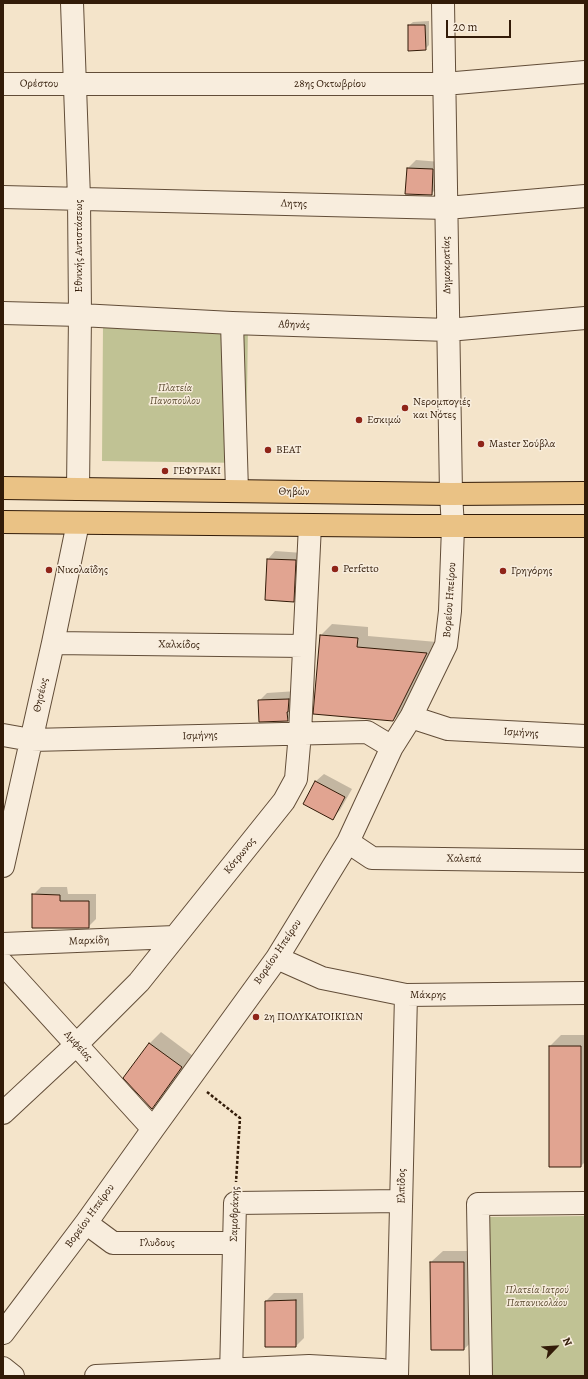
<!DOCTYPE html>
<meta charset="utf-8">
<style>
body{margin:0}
#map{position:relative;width:588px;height:1379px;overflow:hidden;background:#f4e4ca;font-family:Alegreya,serif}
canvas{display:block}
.frame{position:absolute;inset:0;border:4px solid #321b08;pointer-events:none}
.north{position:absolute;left:536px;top:1327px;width:40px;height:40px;-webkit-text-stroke:3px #f8eddd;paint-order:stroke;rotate:65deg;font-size:11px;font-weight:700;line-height:16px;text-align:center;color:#321b08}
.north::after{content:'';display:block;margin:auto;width:14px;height:18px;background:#321b08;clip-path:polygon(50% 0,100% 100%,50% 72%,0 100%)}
.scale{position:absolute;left:446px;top:20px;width:65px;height:18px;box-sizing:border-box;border:2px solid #321b08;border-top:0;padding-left:5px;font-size:12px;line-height:14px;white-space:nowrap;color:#321b08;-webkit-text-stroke:3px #f8eddd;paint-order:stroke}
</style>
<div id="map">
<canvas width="588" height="1379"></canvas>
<div class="frame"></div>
<div class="north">N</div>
<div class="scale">20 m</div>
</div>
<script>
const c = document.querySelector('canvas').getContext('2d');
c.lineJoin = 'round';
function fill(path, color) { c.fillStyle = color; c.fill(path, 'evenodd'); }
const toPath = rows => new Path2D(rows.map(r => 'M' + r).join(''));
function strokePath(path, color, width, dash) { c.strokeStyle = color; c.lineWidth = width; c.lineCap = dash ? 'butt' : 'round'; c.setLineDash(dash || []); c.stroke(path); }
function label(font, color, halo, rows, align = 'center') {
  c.font = font + ' Alegreya,serif'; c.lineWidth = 3; c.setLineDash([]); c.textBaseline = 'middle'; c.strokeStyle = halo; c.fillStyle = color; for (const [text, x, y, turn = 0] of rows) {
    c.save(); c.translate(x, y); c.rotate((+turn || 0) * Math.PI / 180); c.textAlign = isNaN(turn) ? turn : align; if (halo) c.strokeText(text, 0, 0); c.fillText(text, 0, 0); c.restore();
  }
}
fill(toPath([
 [103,325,248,327,246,463,102,461],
 [585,1216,585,1376,488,1376,488,1217]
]), '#c0c294');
fill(toPath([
 [429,21,429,45,425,49,409,25,413,22],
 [416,160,441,162,439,186,431,194,406,193,408,168],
 [275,551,303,553,301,593,293,601,268,559],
 [332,624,368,627,368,636,437,642,405,709,393,720,321,635],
 [297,691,295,713,287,720,259,701,267,693],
 [324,774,352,789,340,810,333,818,304,803,316,781],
 [41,887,67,887,68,894,96,894,96,919,88,927,33,895],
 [161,1032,193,1056,163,1097,152,1108,125,1078,150,1043],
 [561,1035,585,1035,585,1162,581,1166,550,1046],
 [443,1251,475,1251,476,1338,464,1349,432,1349,431,1262],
 [274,1293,303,1293,304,1338,296,1346,266,1301]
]), '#0003');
const building = toPath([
 [408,25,425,25,426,50,408,51,408,25],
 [407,168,433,169,432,195,405,194,407,168],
 [267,559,296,560,294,602,265,600,267,559],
 [320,635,358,638,357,647,427,653,393,721,313,714,320,635],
 [289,699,288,712,287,712,288,721,259,722,258,700,289,699],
 [315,781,345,797,333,820,303,804,315,781],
 [32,894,60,895,60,901,89,901,89,928,32,928,32,894],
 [149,1043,182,1067,152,1109,123,1078,149,1043],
 [549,1046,581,1046,581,1167,549,1167,549,1046],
 [430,1262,464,1262,464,1350,431,1350,430,1262],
 [296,1300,296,1347,265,1347,265,1301,296,1300]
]);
fill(building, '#e1a491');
strokePath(building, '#321b08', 1);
const minor = toPath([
 [72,3,79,198,80,315,78,489],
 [3,84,444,84,585,72],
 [3,197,447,208,585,196],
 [3,313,80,315,232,323,448,330,585,318],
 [232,323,237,491],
 [53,643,304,646],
 [411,717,448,729,585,736],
 [3,735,31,740,367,732,392,747],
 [348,842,372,858,585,861],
 [3,866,53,643,78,523],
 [3,944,175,937],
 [277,958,322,978,406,995,585,993],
 [3,964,153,1129],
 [3,1113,76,1045,139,982,284,801,296,779,300,733,310,525],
 [86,1223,113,1243,234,1243],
 [3,1333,86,1223,153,1129,277,958,348,842,392,747,411,717,446,645,450,611,453,527,451,494,443,3],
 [3,1368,13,1376],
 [96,1376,309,1366,382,1370,391,1376],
 [231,1376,235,1203,401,1201],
 [397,1376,406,995],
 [481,1376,478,1204,585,1203]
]);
const major = toPath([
 [3,488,451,494,585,493],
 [3,522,416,526,585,526]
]);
strokePath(minor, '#624d38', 24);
strokePath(major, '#321b08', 24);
strokePath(toPath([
 [207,1092,240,1118,236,1182]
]), '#321b08', 2.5, [3, 2]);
strokePath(minor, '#f8eddd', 22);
strokePath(major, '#eac285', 22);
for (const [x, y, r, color] of [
 [405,408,4,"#8f2418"],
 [359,420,4,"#8f2418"],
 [481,444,4,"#8f2418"],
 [268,450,4,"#8f2418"],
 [165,471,4,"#8f2418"],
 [335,569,4,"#8f2418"],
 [49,570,4,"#8f2418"],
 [503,571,4,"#8f2418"],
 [256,1017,4,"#8f2418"]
]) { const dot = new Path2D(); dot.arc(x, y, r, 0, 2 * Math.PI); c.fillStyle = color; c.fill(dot); strokePath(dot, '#f8eddd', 1.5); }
label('11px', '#321b08', '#f8eddd', [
 ["Ορέστου",39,84,1],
 ["28ης Οκτωβρίου",330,84],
 ["Λητης",294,204,2],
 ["Εθνικής Αντιστάσεως",79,246,-90],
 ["Δημοκρατίας",447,265,-91],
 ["Αθηνάς",294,325,2],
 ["Θηβών",294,492,1],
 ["Βορείου Ηπείρου",450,600,-86],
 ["Χαλκίδος",179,645,1],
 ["Θησέως",41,695,-77],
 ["Ισμήνης",521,733,3],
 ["Ισμήνης",200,736,-2],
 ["Κότρωνος",240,856,-51],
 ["Χαλεπά",464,859,1],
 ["Μαρκίδη",89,941,-2],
 ["Βορείου Ηπείρου",278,952,-56],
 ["Μάκρης",428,995],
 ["Αμφείας",78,1046,48],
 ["Ελπίδος",402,1186,-89],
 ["Σαμοθράκης",235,1214,-88],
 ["Βορείου Ηπείρου",90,1216,-54],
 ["Γλυδους",157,1243]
]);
label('italic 11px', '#5d4d32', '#f8eddd', [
 ["Πλατεία",175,388],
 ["Πανοπούλου",175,401],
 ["Πλατεία Ιατρού",537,1290],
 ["Παπανικολάου",537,1303]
]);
label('11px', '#321b08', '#f8eddd', [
 ["Νερομπογιές",413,402],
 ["και Νότες",413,415],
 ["Εσκιμώ",367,420],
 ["Master Σούβλα",489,444],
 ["ΒΕΑΤ",276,450],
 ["ΓΕΦΥΡΑΚΙ",173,471],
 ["Perfetto",343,569],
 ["Νικολαΐδης",57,570],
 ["Γρηγόρης",511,571],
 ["2η ΠΟΛΥΚΑΤΟΙΚΙΏΝ",264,1017]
], 'left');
</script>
